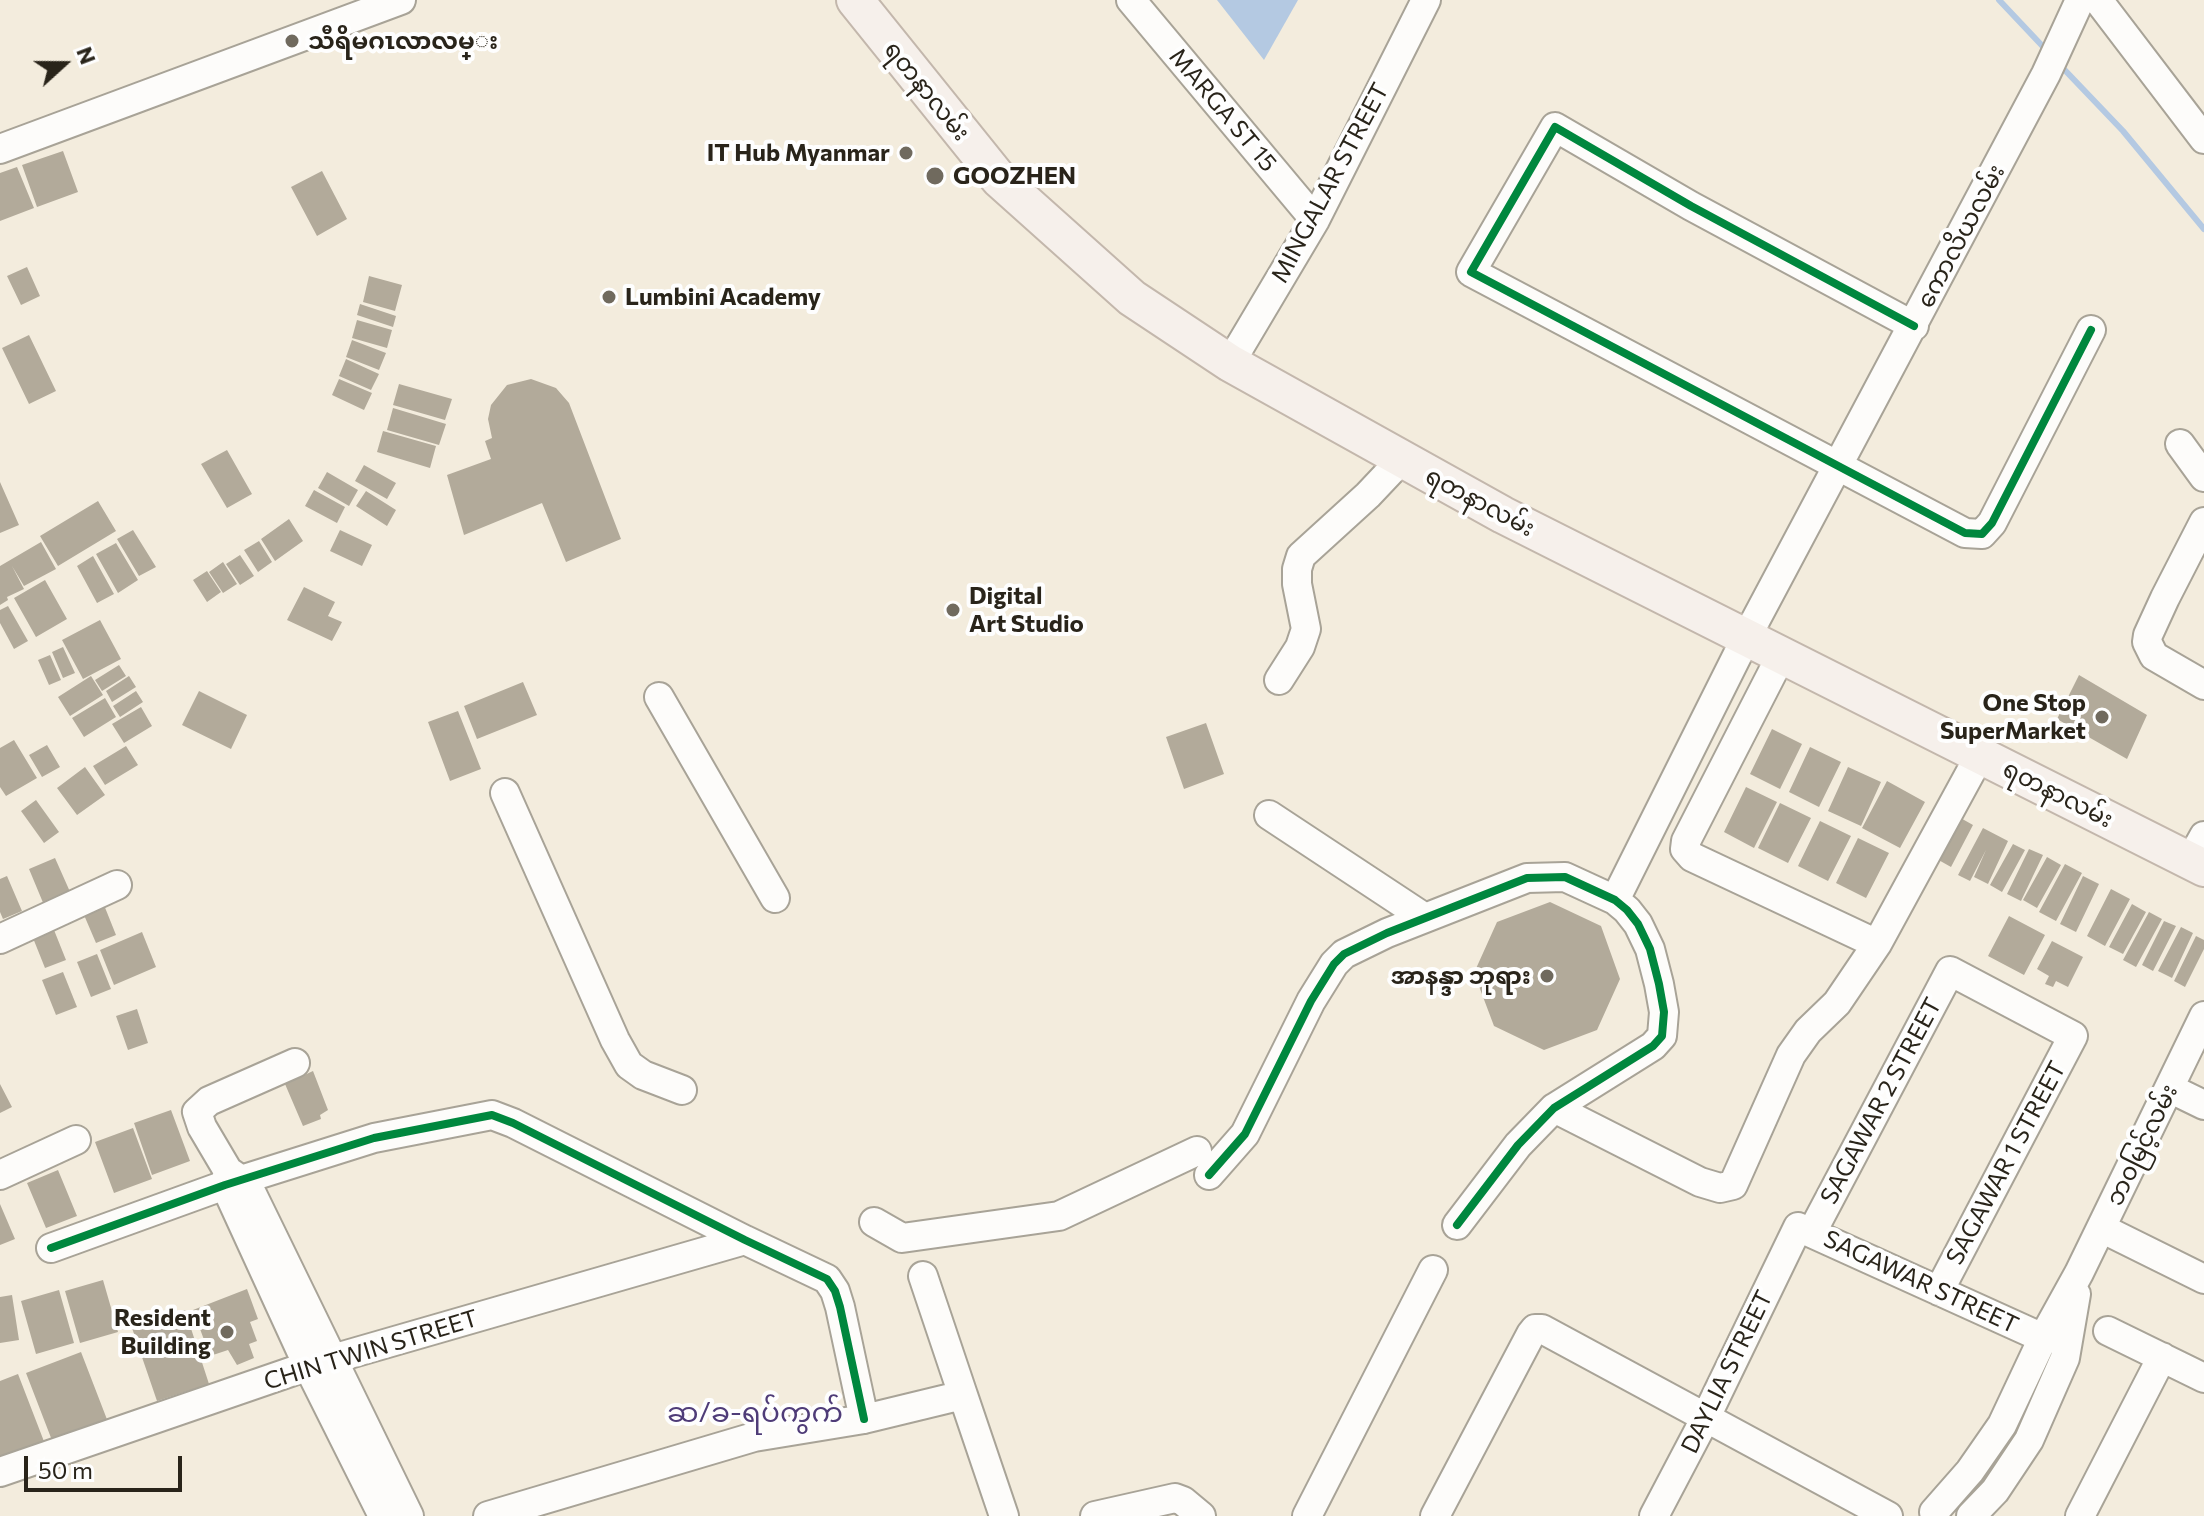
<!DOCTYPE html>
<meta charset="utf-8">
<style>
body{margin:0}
#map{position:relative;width:2204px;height:1516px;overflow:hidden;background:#f3ecdd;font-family:Commissioner,sans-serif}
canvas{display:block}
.north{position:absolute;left:24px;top:24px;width:80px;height:80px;-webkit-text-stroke:6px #fefefe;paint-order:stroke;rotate:69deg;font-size:22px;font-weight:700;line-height:32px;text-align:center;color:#29241a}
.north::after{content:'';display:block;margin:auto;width:28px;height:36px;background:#29241a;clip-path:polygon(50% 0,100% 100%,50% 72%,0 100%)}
.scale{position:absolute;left:24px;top:1456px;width:158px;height:36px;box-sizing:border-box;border:4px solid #29241a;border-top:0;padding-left:10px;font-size:24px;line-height:28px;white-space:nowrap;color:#29241a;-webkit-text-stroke:6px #fefefe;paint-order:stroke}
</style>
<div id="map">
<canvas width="2204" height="1516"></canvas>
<div class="north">N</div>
<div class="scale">50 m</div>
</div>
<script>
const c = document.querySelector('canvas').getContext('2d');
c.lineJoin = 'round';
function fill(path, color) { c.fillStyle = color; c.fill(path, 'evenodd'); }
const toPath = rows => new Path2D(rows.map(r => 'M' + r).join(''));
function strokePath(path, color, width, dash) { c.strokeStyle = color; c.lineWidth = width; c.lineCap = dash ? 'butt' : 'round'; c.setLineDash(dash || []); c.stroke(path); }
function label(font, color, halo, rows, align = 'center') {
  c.font = font + ' Commissioner,"Noto Sans Myanmar",sans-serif'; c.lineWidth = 8; c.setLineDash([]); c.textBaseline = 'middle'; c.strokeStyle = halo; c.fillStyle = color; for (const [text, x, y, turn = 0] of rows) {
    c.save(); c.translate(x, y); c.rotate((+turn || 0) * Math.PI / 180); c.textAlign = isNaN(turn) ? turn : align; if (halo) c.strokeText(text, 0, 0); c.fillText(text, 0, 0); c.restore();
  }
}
fill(toPath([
 [1217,0,1298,0,1264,60]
]), '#b4c9e2');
strokePath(toPath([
 [1999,0,2049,53],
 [2059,64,2123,131,2204,229]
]), '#b4c9e2', 6);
fill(toPath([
 [63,151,78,192,37,207,22,165],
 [17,167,34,208,0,221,0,173],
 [322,171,347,219,317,236,291,187],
 [27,267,40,296,21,305,7,276],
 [369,276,402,285,395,311,363,302],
 [360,304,396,316,393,327,357,315],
 [357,320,392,330,387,348,352,338],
 [29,335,56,391,29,404,2,348],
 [352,340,386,353,379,370,346,357],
 [346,359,379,374,371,390,339,376],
 [339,379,372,393,364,410,332,395],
 [531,379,556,388,569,403,621,539,566,562,542,503,464,535,447,475,491,459,485,441,492,438,488,419,491,405,507,385],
 [399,384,452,399,445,420,393,405],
 [393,408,446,424,439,445,387,430],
 [383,431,436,446,430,468,377,452],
 [227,450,252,494,227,508,201,464],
 [364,465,396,483,387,499,355,481],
 [327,472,358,490,349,506,318,488],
 [0,482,19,525,0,533],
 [314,490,345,507,337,523,305,506],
 [366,491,396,510,387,526,356,506],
 [98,501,116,531,58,566,40,536],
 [289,519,303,541,275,561,261,539],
 [133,530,156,567,139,576,117,539],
 [340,530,372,545,362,566,330,551],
 [259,541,272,562,258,572,244,550],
 [41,542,56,569,24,586,12,566,24,589,7,597,8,600,0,605,0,566],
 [116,543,138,580,118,593,96,554],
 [240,555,254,576,240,585,226,564],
 [93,556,114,594,97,603,77,566],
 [223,562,237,584,223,593,209,572],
 [207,571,221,592,207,602,193,580],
 [45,580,67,619,36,637,14,598],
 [304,587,335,602,328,616,342,622,332,641,287,620],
 [8,606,28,641,14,649,0,623,0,610],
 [100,620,121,659,83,679,62,640],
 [63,647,75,673,63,678,52,652],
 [50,655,61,680,49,685,38,660],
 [119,665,126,676,102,691,95,680],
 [2079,675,2147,715,2127,759,2057,719],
 [91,676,103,695,70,716,58,697],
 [129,676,136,687,112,702,106,691],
 [523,682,537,715,477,739,464,706],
 [136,691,143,702,120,717,113,706],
 [199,691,247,715,231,749,182,725],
 [105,698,116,717,84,737,72,718],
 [141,707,152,726,124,743,112,724],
 [458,711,481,769,450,781,428,722],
 [1206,723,1224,774,1184,789,1166,737],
 [1772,729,1802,744,1780,789,1750,774],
 [14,740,37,778,6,796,0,787,0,748],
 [47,745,60,767,42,777,29,755],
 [126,746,138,765,105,785,93,766],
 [1810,747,1841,762,1819,807,1789,792],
 [85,767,105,795,77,815,57,788],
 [1848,767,1881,782,1861,826,1828,811],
 [1887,781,1925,802,1900,848,1862,828],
 [1746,787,1777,802,1754,848,1724,832],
 [36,800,59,832,44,843,21,811],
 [1780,803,1811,818,1788,863,1758,848],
 [1957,816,1973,825,1951,867,1935,858],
 [1820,821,1851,836,1828,881,1798,866],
 [1983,828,2008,841,1988,884,1974,877,1986,850,1970,881,1958,875],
 [1858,838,1889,853,1866,898,1836,883],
 [2013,844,2025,850,2002,892,1990,885],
 [2029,849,2043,855,2021,901,2007,894],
 [2047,857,2061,865,2037,908,2023,900],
 [55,858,71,894,44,905,29,869],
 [2065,864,2082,873,2056,921,2039,912],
 [7,876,22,911,3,919,0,912,0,879],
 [2083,876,2099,884,2076,932,2060,924],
 [2111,889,2130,899,2105,946,2087,936],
 [102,900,116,935,96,943,81,908],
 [1550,902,1601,926,1620,979,1597,1030,1544,1050,1494,1026,1474,973,1497,922],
 [2132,904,2146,912,2123,954,2109,947],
 [2149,912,2162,919,2136,967,2123,960],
 [2009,916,2045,935,2024,975,1988,956],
 [2164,921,2176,926,2153,971,2142,965],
 [52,925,66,960,45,968,31,933],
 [2181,927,2193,933,2172,978,2158,971],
 [142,932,156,967,114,985,100,950],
 [2196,936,2204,940,2204,949,2185,987,2174,981],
 [2052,941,2083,957,2068,987,2056,981,2053,987,2045,984,2049,976,2037,969],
 [97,954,111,989,91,997,77,962],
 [63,972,77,1007,56,1015,42,980],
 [137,1009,148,1043,128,1050,116,1016],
 [313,1071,328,1110,320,1115,321,1119,303,1126,285,1084],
 [0,1084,12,1107,0,1113],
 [171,1110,190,1161,152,1175,134,1123],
 [133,1128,152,1179,114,1193,95,1142],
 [58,1170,77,1216,46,1228,27,1183],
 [0,1204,15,1239,0,1245],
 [103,1280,118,1332,80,1343,65,1291],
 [247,1289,258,1319,250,1322,257,1341,249,1344,254,1358,237,1365,228,1350,210,1356,193,1310],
 [59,1290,74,1343,36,1354,21,1301],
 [12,1295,19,1340,0,1343,0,1297],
 [185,1310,209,1384,157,1401,132,1328],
 [81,1352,108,1422,53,1443,26,1373],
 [18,1374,45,1444,0,1461,0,1381]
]), '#b2aa9a');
const minor = toPath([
 [1131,0,1315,220],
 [2098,0,2204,139],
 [0,149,401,0],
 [1914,326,1691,206,1555,127,1471,272,1965,533,1982,534,1992,523,2091,330],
 [1230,363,1315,220,1426,0],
 [2180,444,2204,477],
 [2204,522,2165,598,2148,635,2147,642,2154,656,2204,685],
 [1781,656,1686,841,1685,849,1692,857,1877,944],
 [1279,680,1300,647,1306,629,1297,584,1297,569,1301,556,1368,495,1402,459],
 [659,697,775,898],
 [505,793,615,1040,629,1065,643,1075,682,1090],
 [1269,815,1425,918],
 [2190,861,2204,836],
 [1615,900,1746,638,2046,74,2080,0],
 [0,939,117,885],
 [295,1063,209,1101,197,1112,202,1127,228,1171,241,1180,252,1194,409,1516],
 [2169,1088,2204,1105],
 [1554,1108,1700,1182,1720,1188,1733,1185,1791,1055,1808,1031,1837,1003,1877,944,1980,755],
 [228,1171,225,1185,308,1366,383,1516],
 [0,1175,76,1140],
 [1209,1175,1245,1134,1311,1001,1334,964,1344,954,1387,933,1527,878,1565,877,1615,900,1627,910,1638,924,1650,949,1659,984,1664,1012,1662,1036,1653,1046,1554,1108,1518,1145,1457,1225],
 [874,1222,902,1238,1059,1216,1197,1151],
 [2101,1228,2204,1279],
 [1812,1232,1950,971,2073,1036,1939,1291],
 [51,1248,225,1185,374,1138,492,1115,513,1123,745,1240,827,1279,835,1291,840,1307,864,1419],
 [2108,1331,2204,1378],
 [963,1395,1004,1516],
 [0,1472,308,1366,745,1240],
 [1934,1512,1970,1471,2002,1425,2043,1338,2079,1273,2204,1016],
 [488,1516,754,1437,864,1419,963,1395,923,1276],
 [1095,1516,1175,1498,1183,1501,1201,1516],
 [1307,1516,1433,1270],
 [1435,1516,1531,1334,1535,1329,1542,1329,1888,1516],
 [1654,1516,1705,1419,1798,1227,2043,1338],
 [1971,1516,1995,1491,2029,1440,2065,1358,2076,1294],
 [2080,1516,2162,1357]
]);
const major = toPath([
 [855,0,999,179,1132,298,1230,363,1503,515,2204,868]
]);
strokePath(minor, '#a8a397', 32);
strokePath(major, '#c3b7ac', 40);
strokePath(minor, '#fdfcfa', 28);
strokePath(major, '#f6f0eb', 36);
strokePath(toPath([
 [1914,326,1691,206,1555,127,1471,272,1965,533,1982,534,1992,523,2091,330],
 [1209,1175,1245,1134,1311,1001,1334,964,1344,954,1387,933,1527,878,1565,877,1615,900,1627,910,1638,924,1650,949,1659,984,1664,1012,1662,1036,1653,1046,1554,1108,1518,1145,1457,1225],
 [51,1248,225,1185,374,1138,492,1115,513,1123,745,1240,827,1279,835,1291,840,1307,864,1419]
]), '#00873e', 8);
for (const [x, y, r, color] of [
 [292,41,8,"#706a5e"],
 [906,153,8,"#706a5e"],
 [935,176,10,"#706a5e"],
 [609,297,8,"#706a5e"],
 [953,610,8,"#706a5e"],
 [2102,717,8,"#706a5e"],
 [1547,976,8,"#706a5e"],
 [227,1332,8,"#706a5e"]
]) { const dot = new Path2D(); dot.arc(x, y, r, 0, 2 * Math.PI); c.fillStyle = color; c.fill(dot); strokePath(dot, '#fefefe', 3); }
label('bold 24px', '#29241a', '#fefefe', [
 ["သီရိမဂၤလာလမ္‌း",308,41],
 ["IT Hub Myanmar",890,153,"right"],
 ["GOOZHEN",953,176],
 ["Lumbini Academy",625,297],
 ["Digital",969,596],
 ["Art Studio",969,624],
 ["One Stop",2086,703,"right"],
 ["SuperMarket",2086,731,"right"],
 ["အာနန္ဒာ ဘုရား",1531,976,"right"],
 ["Resident",211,1318,"right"],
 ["Building",211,1346,"right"]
], 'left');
label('24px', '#29241a', '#fefefe', [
 ["ရတနာလမ်း",927,91,51],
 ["MARGA ST 15",1223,110,50],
 ["MINGALAR STREET",1330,183,-62],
 ["ကောလိယလမ်း",1961,236,-62],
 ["ရတနာလမ်း",1480,502,28],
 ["ရတနာလမ်း",2058,794,27],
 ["SAGAWAR 2 STREET",1881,1101,-62],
 ["ဘ၀မြင့်လမ်း",2142,1145,-64],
 ["SAGAWAR 1 STREET",2006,1163,-62],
 ["SAGAWAR STREET",1921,1282,25],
 ["CHIN TWIN STREET",371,1350,-17],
 ["DAYLIA STREET",1727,1372,-64]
]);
label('28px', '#4f3c78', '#fefefe', [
 ["ဆ/ခ-ရပ်ကွက်",755,1413]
]);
</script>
